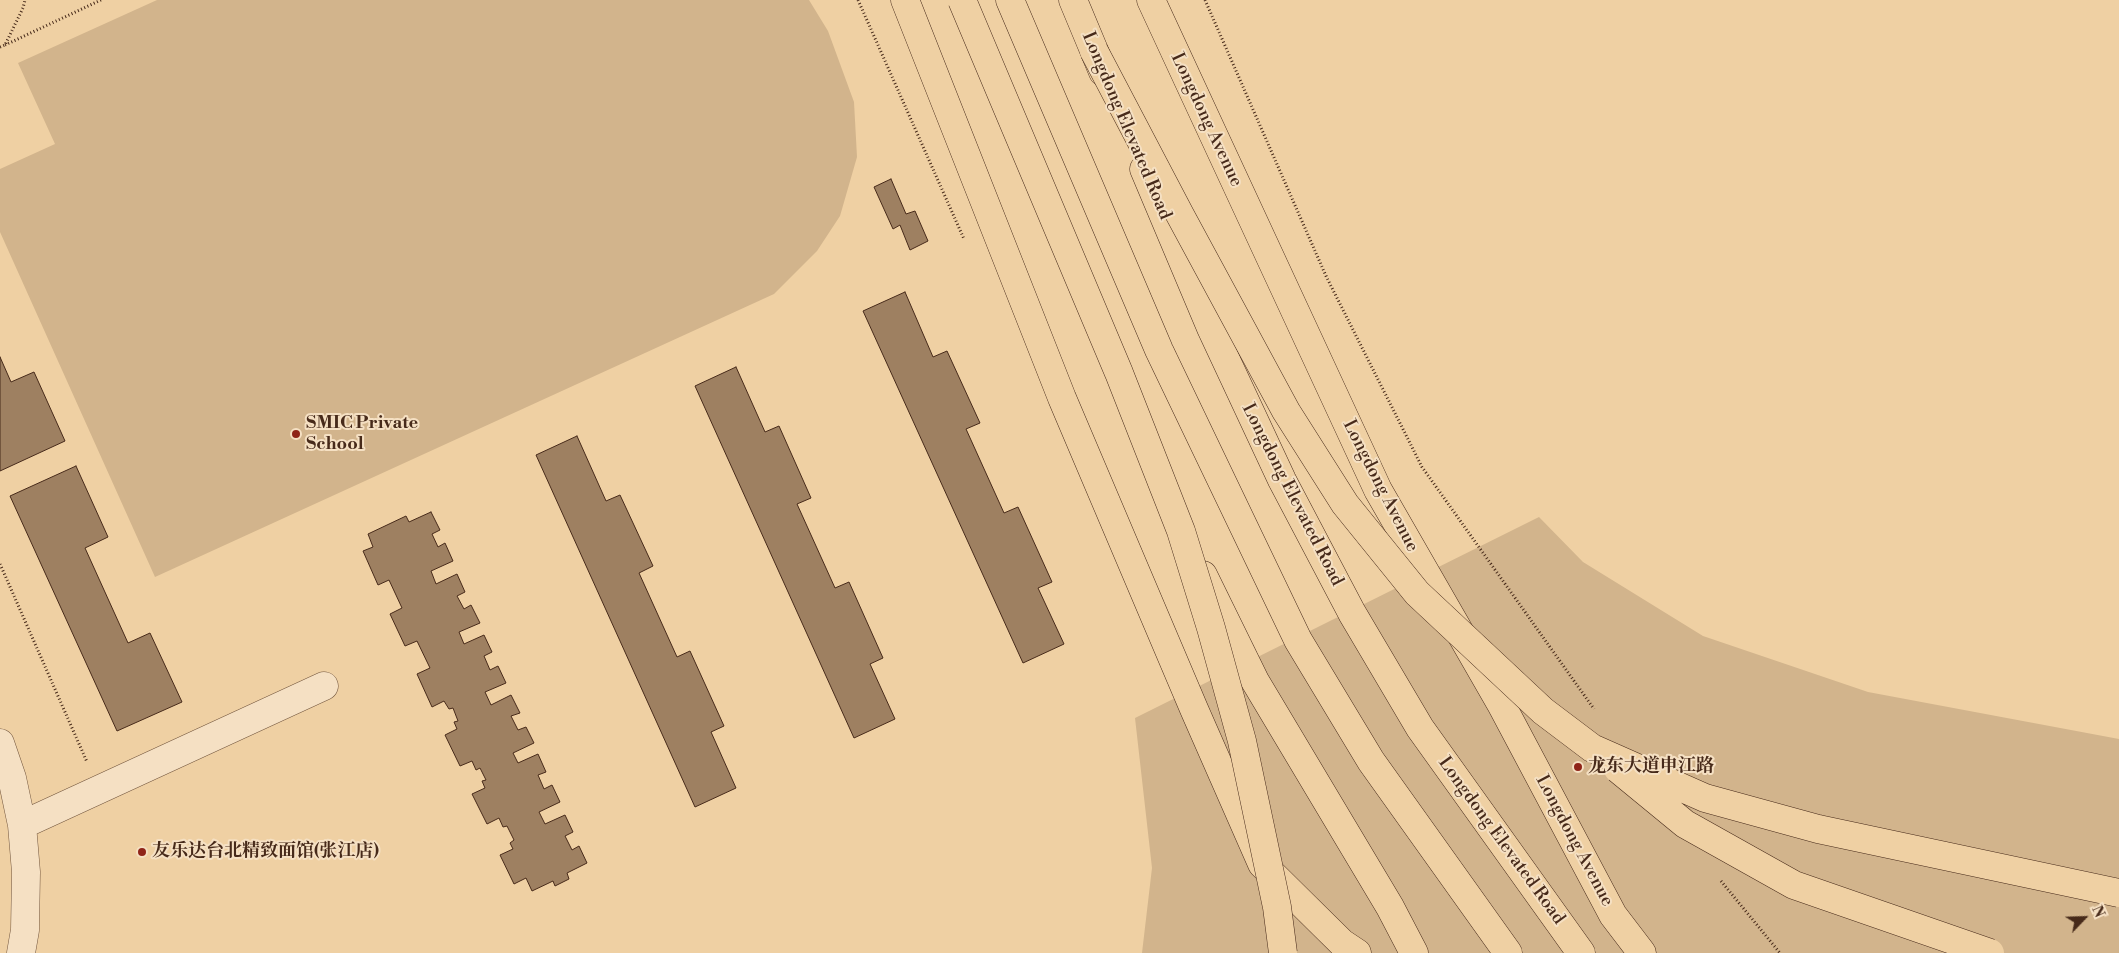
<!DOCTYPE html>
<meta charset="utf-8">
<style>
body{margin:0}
#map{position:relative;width:2119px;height:953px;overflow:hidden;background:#efd0a3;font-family:"Libre Bodoni",serif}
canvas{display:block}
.north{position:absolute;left:2059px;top:893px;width:50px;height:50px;-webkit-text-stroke:4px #f5e0c3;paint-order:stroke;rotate:66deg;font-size:14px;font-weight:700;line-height:20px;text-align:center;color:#472a1a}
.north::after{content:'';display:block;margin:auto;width:18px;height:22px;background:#472a1a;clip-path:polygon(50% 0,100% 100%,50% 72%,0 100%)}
</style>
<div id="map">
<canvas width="2119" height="953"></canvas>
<div class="north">N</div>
</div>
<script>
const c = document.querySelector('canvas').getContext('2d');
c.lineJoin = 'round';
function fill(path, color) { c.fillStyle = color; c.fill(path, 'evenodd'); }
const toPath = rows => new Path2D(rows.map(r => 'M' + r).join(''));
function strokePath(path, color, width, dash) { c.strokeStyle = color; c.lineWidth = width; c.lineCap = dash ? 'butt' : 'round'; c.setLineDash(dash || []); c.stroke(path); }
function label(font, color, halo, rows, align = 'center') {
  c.font = font + ' "Libre Bodoni","Noto Serif SC",serif'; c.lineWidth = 4; c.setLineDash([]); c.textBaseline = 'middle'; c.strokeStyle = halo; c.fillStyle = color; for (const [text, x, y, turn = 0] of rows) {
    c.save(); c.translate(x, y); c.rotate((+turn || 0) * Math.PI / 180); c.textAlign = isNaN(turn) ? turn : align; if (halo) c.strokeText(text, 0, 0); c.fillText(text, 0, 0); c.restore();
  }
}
fill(toPath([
 [157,0,809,0,828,31,854,102,857,157,840,216,817,251,774,294,155,577,0,232,0,169,55,144,18,63],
 [1539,517,1583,562,1703,636,1868,692,2119,739,2119,953,1142,953,1152,868,1135,718]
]), '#d2b48c');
const building = toPath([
 [891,179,906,214,915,211,928,241,910,250,900,225,893,229,874,187,891,179],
 [905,292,933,357,947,351,980,423,966,429,1004,513,1018,507,1052,582,1038,588,1064,644,1023,663,863,311,905,292],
 [0,357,11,382,34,372,65,441,0,471,0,357],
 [736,367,765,432,779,426,811,498,797,504,835,588,849,582,883,658,870,664,895,719,854,738,695,386,736,367],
 [577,436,606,501,620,495,653,566,639,573,677,657,690,651,724,726,711,732,736,788,695,807,536,455,577,436],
 [76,466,108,537,85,548,128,643,150,633,182,702,117,731,10,496,76,466],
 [431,512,440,530,432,534,438,547,445,543,453,561,431,571,436,584,457,574,465,592,457,596,464,609,471,605,480,623,459,632,464,644,484,635,492,652,484,656,490,670,498,666,506,683,485,692,491,705,511,695,520,713,511,716,518,730,526,727,534,743,513,753,518,763,538,754,546,772,538,775,544,789,552,785,560,802,539,812,545,824,565,815,573,832,565,836,572,850,579,846,587,863,567,873,569,879,555,886,553,881,532,891,526,878,514,884,500,855,513,849,510,843,514,840,507,826,503,827,499,818,487,824,472,794,485,788,482,781,486,780,480,768,476,770,472,761,460,766,445,735,457,729,454,722,458,721,453,708,449,709,444,701,432,707,417,674,430,668,417,641,405,646,390,614,402,608,389,580,378,585,363,551,373,547,368,534,406,516,409,522,431,512]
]);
fill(building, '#9e8061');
strokePath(building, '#472a1a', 1);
const minor = toPath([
 [0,743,12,778,22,825,26,872,25,930,21,953],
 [22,825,324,686]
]);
const major = toPath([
 [905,0,1062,398,1194,709,1262,864,1342,943,1357,953],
 [1151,0,1378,490,1501,704,1613,915,1642,953]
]);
const highway = toPath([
 [1010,0,1159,350,1298,640,1371,761,1508,953],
 [1073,0,1103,72],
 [1144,169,1211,328,1282,480,1352,613,1420,728,1581,953],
 [1203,575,1255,681,1390,907,1414,953]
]);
strokePath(minor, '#71543c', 29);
strokePath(major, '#472a1a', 29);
strokePath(highway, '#472a1a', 29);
strokePath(toPath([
 [858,0,964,239],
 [1205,0,1326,276,1422,467,1594,709],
 [5,45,101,0],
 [0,47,5,45,23,8,25,0],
 [0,564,87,762],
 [1721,881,1780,953]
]), '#472a1a', 3, [1, 2.5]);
strokePath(minor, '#f5e0c3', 28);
strokePath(major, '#efd0a3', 28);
strokePath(highway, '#efd0a3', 28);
const highwayBridge = toPath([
 [962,0,1119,373,1181,531,1211,628,1242,741,1277,907,1283,953],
 [1094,51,1179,213,1286,411,1345,504,1417,593,1543,711,1592,748,1705,798,1818,829,2119,893],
 [1618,769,1685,824,1794,885,1990,953]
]);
strokePath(highwayBridge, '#472a1a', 29, []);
strokePath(highwayBridge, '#efd0a3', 28);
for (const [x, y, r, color] of [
 [296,434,5,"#8f2418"],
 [1578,767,5,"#8f2418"],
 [142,852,5,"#8f2418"]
]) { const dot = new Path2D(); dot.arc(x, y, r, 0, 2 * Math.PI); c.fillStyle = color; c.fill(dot); strokePath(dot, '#f5e0c3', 2); }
label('18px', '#472a1a', '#f5e0c3', [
 ["Longdong Avenue",1206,120,65],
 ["Longdong Elevated Road",1126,126,67],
 ["Longdong Avenue",1380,486,63],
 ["Longdong Elevated Road",1292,495,63],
 ["Longdong Elevated Road",1501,841,54],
 ["Longdong Avenue",1574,841,62]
]);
label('bold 18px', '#472a1a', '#f5e0c3', [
 ["SMIC Private",306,424],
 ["School",306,445],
 ["龙东大道申江路",1588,767],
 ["友乐达台北精致面馆(张江店)",152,852]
], 'left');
</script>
